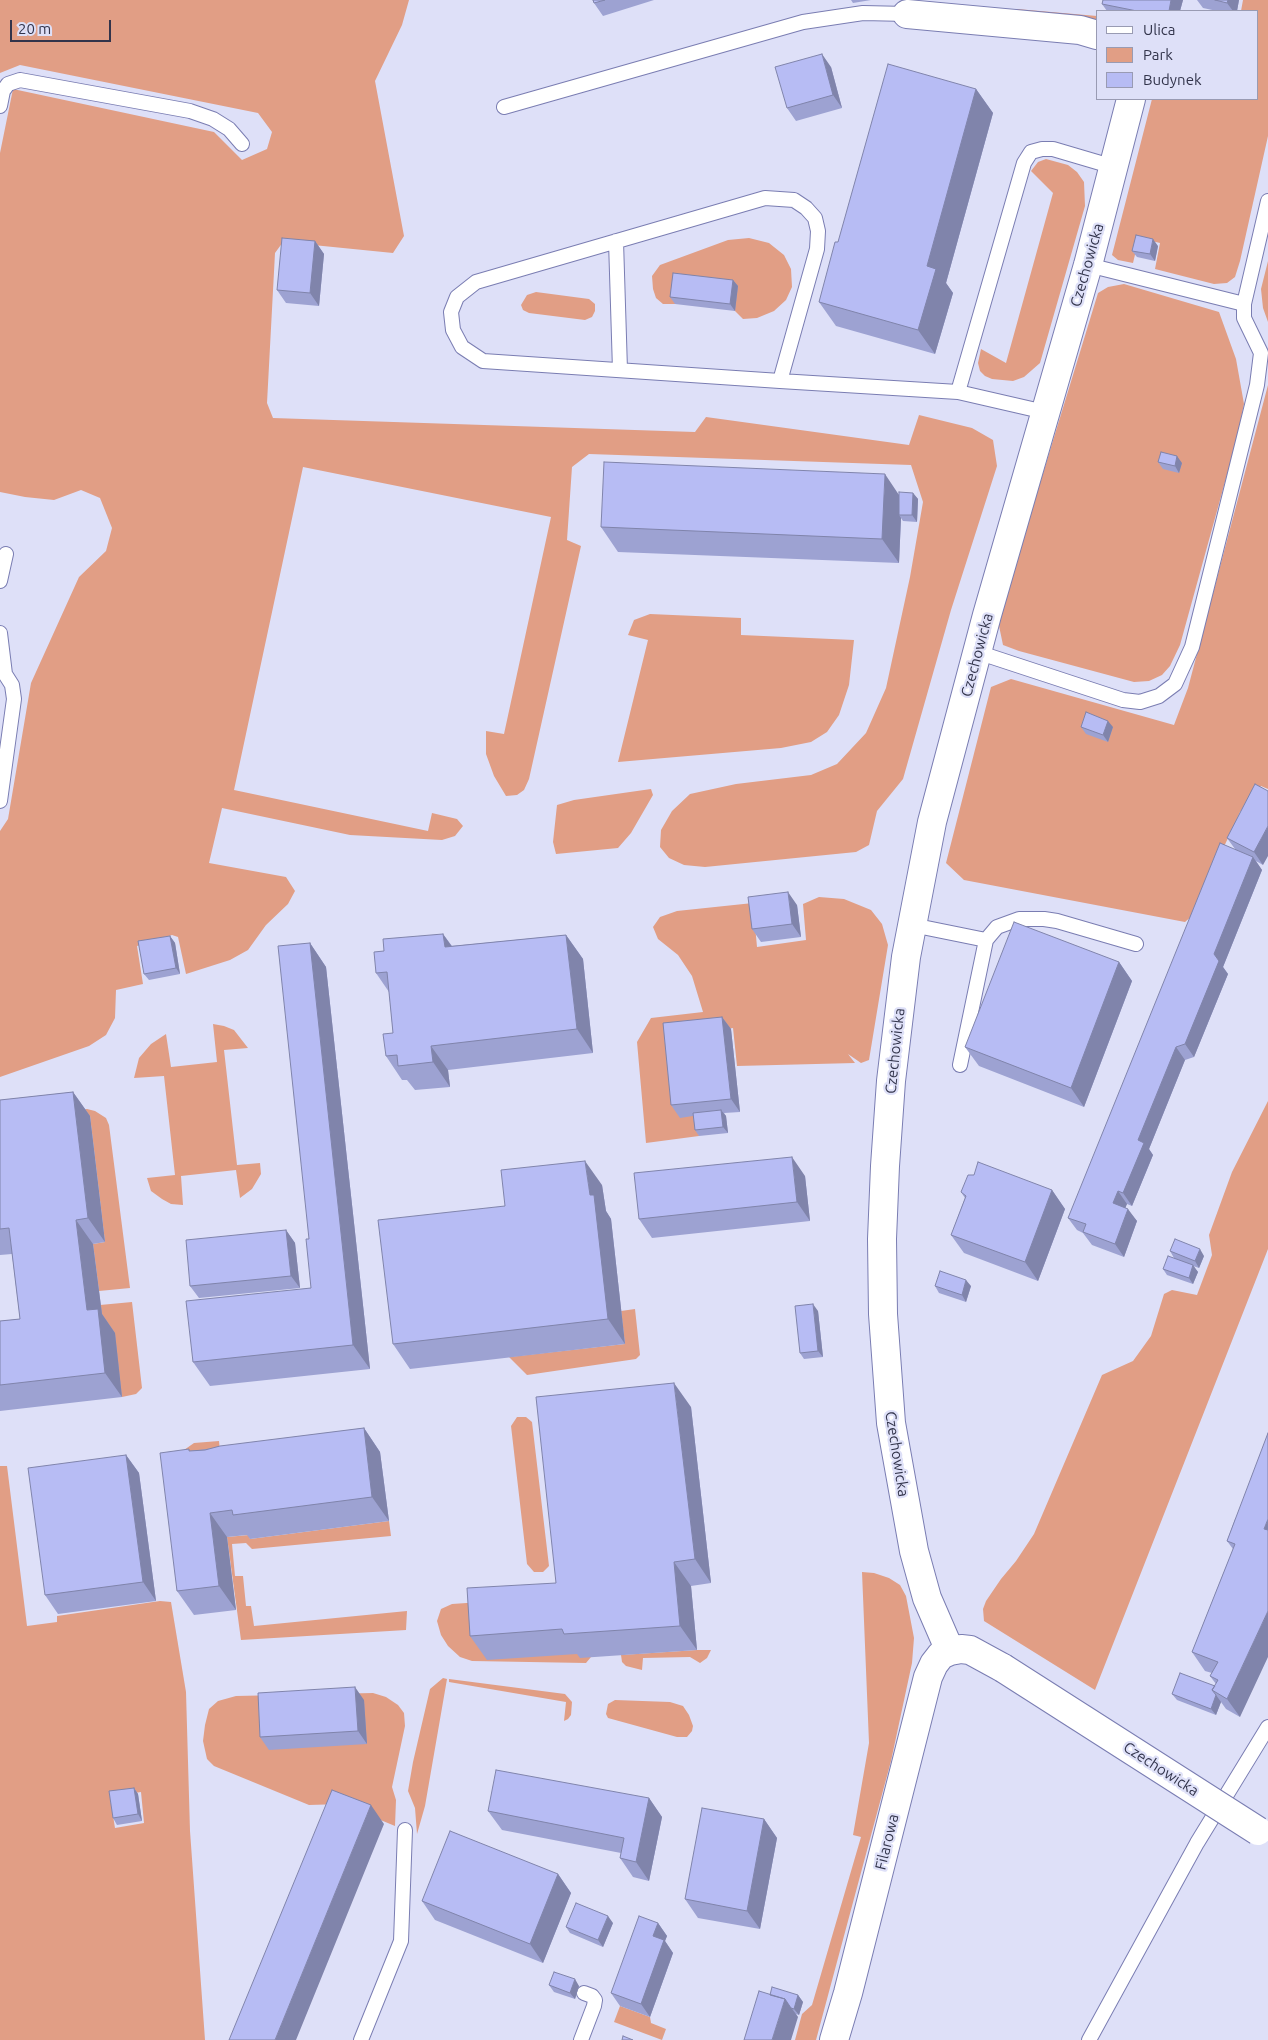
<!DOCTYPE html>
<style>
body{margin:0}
#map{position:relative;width:1268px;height:2040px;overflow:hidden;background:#dee0f8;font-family:Ubuntu,sans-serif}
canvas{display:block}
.legend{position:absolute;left:1096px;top:10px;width:162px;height:90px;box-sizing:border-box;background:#dee0f8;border:1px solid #999bb3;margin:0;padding:6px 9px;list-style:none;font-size:15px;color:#32344b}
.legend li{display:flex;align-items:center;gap:10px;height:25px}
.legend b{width:25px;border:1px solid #999bb3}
.scale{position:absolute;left:10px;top:20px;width:101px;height:22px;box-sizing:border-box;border:2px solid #32344b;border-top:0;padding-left:6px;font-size:15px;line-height:18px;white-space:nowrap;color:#32344b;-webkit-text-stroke:4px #dee0f8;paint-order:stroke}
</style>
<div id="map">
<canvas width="1268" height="2040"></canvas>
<ul class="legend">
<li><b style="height:6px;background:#fff"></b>Ulica</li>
<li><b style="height:14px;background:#e19e85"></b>Park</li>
<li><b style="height:14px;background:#b7bcf4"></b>Budynek</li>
</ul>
<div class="scale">20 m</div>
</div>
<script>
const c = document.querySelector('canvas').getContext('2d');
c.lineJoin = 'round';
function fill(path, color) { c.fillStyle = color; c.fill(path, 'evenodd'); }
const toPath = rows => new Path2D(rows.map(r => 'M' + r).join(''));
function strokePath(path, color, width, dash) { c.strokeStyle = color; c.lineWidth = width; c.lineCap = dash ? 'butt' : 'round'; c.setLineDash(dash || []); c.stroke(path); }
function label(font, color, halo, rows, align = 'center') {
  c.font = font + ' Ubuntu,sans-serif'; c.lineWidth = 4.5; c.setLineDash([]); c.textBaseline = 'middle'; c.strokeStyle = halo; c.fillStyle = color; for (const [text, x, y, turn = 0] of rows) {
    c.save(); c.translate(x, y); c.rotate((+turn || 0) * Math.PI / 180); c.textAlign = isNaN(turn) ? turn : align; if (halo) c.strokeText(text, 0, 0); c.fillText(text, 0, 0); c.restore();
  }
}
fill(toPath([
 [0,0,409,0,402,25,375,81,404,236,393,253,283,242,275,253,267,403,273,418,695,432,706,417,909,445,919,415,972,428,993,440,997,466,951,610,903,779,877,811,869,845,856,852,705,867,684,865,669,858,660,847,661,830,672,811,690,794,736,784,811,775,837,764,866,733,886,688,910,577,923,502,911,465,589,454,572,467,567,540,581,546,529,779,524,790,517,795,506,796,494,776,486,754,486,731,504,734,551,517,303,467,234,790,428,831,432,813,457,819,463,826,455,836,442,840,350,835,222,808,209,863,286,877,295,891,288,904,266,925,248,950,230,960,186,974,178,937,172,935,137,946,143,984,116,990,115,1018,106,1035,89,1046,0,1077,0,831,8,819,31,683,79,577,106,551,112,528,100,498,81,490,54,500,25,497,0,492,0,153,13,89,214,132,242,160,267,149,272,132,258,113,20,65,0,73],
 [1243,0,1268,0,1268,136,1240,261,1235,277,1227,283,1214,284,1155,269,1160,243,1139,238,1133,263,1118,260,1112,255,1152,99,1257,99,1257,11,1241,11],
 [1017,9,1097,16,1097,20,1017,11],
 [1046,159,1068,165,1077,172,1084,182,1085,206,1040,363,1024,377,1013,381,992,379,985,376,980,371,978,363,981,349,1006,363,1053,193,1031,171,1038,162],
 [749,238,769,243,784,255,791,269,792,287,786,300,774,311,757,318,743,319,735,311,678,279,675,304,663,304,656,298,653,289,652,276,660,265,728,240],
 [1268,261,1268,322,1263,308,1261,289],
 [1124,284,1219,312,1236,359,1244,404,1236,442,1180,645,1170,666,1162,675,1149,681,1134,682,1019,651,1003,645,998,621,1098,293,1108,287],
 [536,292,589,299,595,304,595,311,592,317,585,320,529,313,523,310,521,305,527,295],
 [1268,385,1268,789,1261,786,1240,812,1192,916,1185,922,964,880,946,863,991,687,1011,679,1174,725,1188,688],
 [650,614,741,618,741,635,854,640,849,685,839,715,827,732,811,742,781,748,618,762,648,640,628,635,634,620],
 [651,789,653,795,631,833,618,848,556,854,553,842,557,805,574,800],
 [819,897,844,899,871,910,882,924,888,945,869,1060,861,1063,848,1054,855,1063,737,1066,733,1028,717,1031,697,1116,699,1136,646,1143,637,1042,651,1018,703,1012,692,976,678,955,658,939,653,927,660,917,677,911,753,903,757,947,806,940,803,904],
 [213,1024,224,1026,234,1030,248,1048,224,1050,237,1165,260,1163,261,1174,252,1189,240,1198,236,1170,181,1176,183,1205,171,1204,162,1199,151,1191,147,1178,175,1175,164,1076,134,1078,139,1058,151,1044,166,1034,171,1067,217,1062],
 [1268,1101,1268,1249,1095,1690,984,1621,983,1609,986,1601,1001,1579,1016,1561,1034,1534,1102,1375,1133,1361,1151,1336,1164,1294,1172,1290,1197,1295,1212,1255,1209,1235,1232,1172],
 [87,1109,95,1111,106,1118,109,1125,130,1288,99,1291,93,1244,105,1242,90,1116,65,1112],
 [132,1302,142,1388,136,1394,122,1397,104,1335,100,1305],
 [635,1309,640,1355,636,1359,527,1375,509,1357,625,1344,621,1311],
 [517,1417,526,1417,532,1422,549,1566,543,1572,534,1572,527,1564,511,1426],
 [219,1441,222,1474,184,1450,194,1443],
 [0,1466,7,1466,27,1626,57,1622,57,1616,160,1601,171,1602,186,1692,190,1831,205,2040,0,2040],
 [141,1792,144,1823,115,1828,110,1797],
 [389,1521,391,1536,252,1549,246,1543,232,1544,235,1576,243,1576,246,1606,251,1606,254,1626,407,1611,406,1630,241,1640,227,1537,249,1535,250,1539],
 [862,1572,874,1573,889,1578,900,1585,906,1596,914,1638,912,1663,891,1761,816,2040,795,2040,802,2014,812,2005,861,1837,853,1835,869,1743],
 [481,1602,579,1653,591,1657,586,1663,472,1661,460,1657,448,1646,441,1635,437,1621,441,1609,452,1604],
 [697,1650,711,1650,707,1658,700,1663,690,1657,643,1658,642,1670,626,1666,622,1662,621,1655],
 [443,1678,447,1679,425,1806,417,1834,415,1808,408,1791,413,1762,430,1689],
 [449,1679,565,1694,572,1702,571,1715,568,1719,564,1721,566,1702,449,1682],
 [373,1693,386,1697,398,1705,404,1713,405,1726,392,1787,396,1800,395,1826,342,1804,309,1805,214,1766,207,1759,203,1741,205,1725,209,1709,218,1701,236,1696],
 [615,1700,670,1702,683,1706,689,1715,693,1726,692,1731,687,1737,677,1737,608,1718,606,1714,608,1704],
 [620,2006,650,2017,651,2023,666,2029,662,2040,614,2022]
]), '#e19e85');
const lane = toPath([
 [0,106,3,91,8,84,20,80,190,111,213,119,229,129,242,144],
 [504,107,803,22,863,13,907,14],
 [616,241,620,370],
 [1088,265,1244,304],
 [780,381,817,249,818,231,815,218,806,208,794,200,765,198,476,282,457,297,451,312,453,330,462,347,483,361,780,381,958,392,1045,412],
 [958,392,1024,163,1031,152,1042,149,1053,149,1114,167],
 [0,581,6,554],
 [0,633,5,674],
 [977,652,1123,700,1140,702,1159,696,1175,684,1192,647,1257,385,1261,353,1244,318,1244,304,1268,201],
 [0,672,5,674,12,685,14,699,0,801],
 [912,925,986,940,997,927,1019,919,1044,919,1057,921,1136,944],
 [960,1065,986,940],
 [361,2040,401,1941,405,1830],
 [581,2040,594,2006,595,2000,592,1996,584,1993],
 [1089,2040,1197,1843,1268,1727]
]);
const street = toPath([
 [907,14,1080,30,1097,35],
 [950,1651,927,1598,914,1551,891,1423,883,1314,882,1239,885,1166,891,1081,906,957,932,822,987,615,1088,265,1131,99],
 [834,2040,848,1993,928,1677,934,1664,941,1655,950,1651,961,1649,970,1650,1003,1668]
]);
strokePath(lane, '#7a7db2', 16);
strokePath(street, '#7a7db2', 30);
strokePath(lane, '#fff', 14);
strokePath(street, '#fff', 28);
const streetBridge = toPath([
 [1003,1668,1258,1831]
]);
strokePath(streetBridge, '#7a7db2', 30, []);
strokePath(streetBridge, '#fff', 28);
fill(toPath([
 [593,0,654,0,603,16,594,3],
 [851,0,871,0,853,3],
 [1103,0,1183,0,1180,11,1107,11,1102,4],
 [1197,0,1239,0,1237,11,1217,11,1203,8],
 [831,67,842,108,796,121,787,108],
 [976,89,993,113,946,283,953,293,935,354,836,326,819,302,838,242],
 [315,241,324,254,319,306,286,303,277,290],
 [1158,246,1155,261,1137,257,1132,251],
 [733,280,738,286,735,311,675,304,670,297],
 [1158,462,1182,463,1179,473,1163,469],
 [913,493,918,499,917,522,903,521,901,518,899,563,618,552,601,527],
 [1081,727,1113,727,1108,742,1086,734],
 [1255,784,1263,865,1256,861,1262,870,1223,967,1228,974,1194,1057,1185,1060,1149,1149,1153,1155,1132,1206,1127,1204,1125,1207,1137,1221,1124,1257,1092,1245,1083,1233,1077,1230,1068,1218,1235,849,1227,838],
 [797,905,801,937,761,942,752,929],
 [443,934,452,946,566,935,583,959,593,1053,448,1070,450,1087,415,1090,407,1080,402,1080,386,1056,393,1033,389,992,376,973,384,951],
 [170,936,175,943,180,974,149,980,144,974],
 [310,943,326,967,370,1369,210,1386,193,1362,311,1288,309,1239],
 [1119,962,1132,981,1084,1107,979,1066,965,1047],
 [722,1017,731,1029,740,1112,724,1113,726,1116,728,1133,699,1136,695,1130,693,1116,680,1118,671,1105],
 [73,1092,90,1116,105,1242,93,1244,102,1314,115,1333,122,1397,0,1411,0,1321,20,1319,12,1254,0,1255,0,1100],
 [805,1176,810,1221,652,1238,639,1219],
 [602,1185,606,1211,611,1219,625,1344,410,1369,393,1344,505,1206],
 [1052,1190,1065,1209,1038,1281,964,1253,951,1235,965,1198,961,1192],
 [286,1230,295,1243,300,1288,199,1298,190,1286],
 [1170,1251,1204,1256,1199,1268,1193,1266,1198,1272,1193,1284,1167,1275,1163,1269,1174,1258],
 [935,1286,971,1286,966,1302,939,1293],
 [818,1311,823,1357,804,1359,800,1353],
 [691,1407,711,1583,691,1586,697,1650,580,1658,577,1654,487,1660,470,1636,556,1583],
 [364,1428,380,1452,389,1521,250,1539,247,1535,227,1537,236,1610,194,1615,177,1591,191,1451],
 [126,1455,139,1473,156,1601,58,1614,45,1595],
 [1235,1519,1240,1717,1226,1709,1221,1702,1216,1715,1177,1700,1172,1694,1215,1686,1216,1684,1210,1676,1212,1673,1205,1671,1192,1652,1233,1549,1227,1541],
 [364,1700,367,1744,269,1750,260,1737],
 [134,1788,138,1794,142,1821,117,1825,113,1818],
 [649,1798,662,1817,649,1881,633,1877,620,1858,621,1853,502,1830,488,1811],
 [764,1819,777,1838,760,1929,698,1918,685,1899],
 [558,1874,571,1893,543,1963,435,1920,422,1901],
 [613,1923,603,1947,570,1933,566,1927],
 [658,1923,667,1936,665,1941,673,1953,650,2017,620,2006,611,1993],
 [549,1985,579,1986,575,1999,554,1992],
 [770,1995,798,1995,803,2002,799,2015,796,2014,798,2017]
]), '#9da2d2');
fill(toPath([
 [1171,0,1183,0,1180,11,1169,11],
 [1228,0,1239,0,1237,11,1233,11,1227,3],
 [822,54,831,67,842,108,833,95],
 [976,89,993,113,946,283,953,293,935,354,918,330,927,266],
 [1153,239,1158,246,1155,261,1150,254],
 [315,241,324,254,319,306,310,293],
 [733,280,738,286,735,311,730,304],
 [1177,456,1182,463,1179,473,1175,466],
 [885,474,901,498,899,515,901,518,899,563,882,539],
 [913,493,918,499,917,522,912,515],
 [1108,721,1113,727,1108,742,1103,735],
 [1268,826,1268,856,1263,865,1254,852],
 [1253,857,1262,870,1223,967,1228,974,1194,1057,1185,1044,1214,954],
 [788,892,797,905,801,937,792,924],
 [443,934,460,958,445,947],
 [566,935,583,959,593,1053,577,1029],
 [170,936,175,943,180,974,176,968],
 [310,943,326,967,370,1369,353,1345],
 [1119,962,1132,981,1084,1107,1071,1088],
 [722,1017,731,1029,740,1112,731,1099],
 [431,1046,448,1070,450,1087,433,1062],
 [1176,1047,1185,1060,1149,1149,1153,1155,1132,1206,1123,1193,1138,1140],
 [73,1092,90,1116,105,1242,88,1218],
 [721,1110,726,1116,728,1133,723,1127],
 [792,1157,805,1176,810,1221,797,1202],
 [585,1161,602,1185,606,1211,611,1219,625,1344,608,1319],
 [1052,1190,1065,1209,1038,1281,1025,1262],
 [1118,1191,1127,1204,1122,1216,1113,1203],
 [1128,1209,1137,1221,1124,1257,1115,1244],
 [76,1220,93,1244,102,1314,115,1333,122,1397,105,1373,87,1310],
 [286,1230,295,1243,300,1288,291,1276],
 [1200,1249,1204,1256,1199,1268,1195,1261],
 [1193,1265,1198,1272,1193,1284,1189,1278],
 [966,1280,971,1286,966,1302,962,1295],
 [813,1304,818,1311,823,1357,818,1351],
 [674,1383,691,1407,711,1583,695,1559],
 [364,1428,380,1452,389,1521,372,1497],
 [126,1455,139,1473,156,1601,143,1582],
 [210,1513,227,1537,236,1610,219,1586],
 [1268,1519,1268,1534,1264,1529],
 [674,1562,691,1586,697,1650,680,1626],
 [1268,1611,1268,1657,1240,1717,1227,1699],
 [355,1687,364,1700,367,1744,358,1731],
 [1216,1695,1221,1702,1216,1715,1211,1709],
 [134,1788,138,1794,142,1821,138,1814],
 [649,1798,662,1817,649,1881,636,1862],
 [371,1805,384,1824,296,2040,275,2040],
 [764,1819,777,1838,760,1929,747,1911],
 [558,1874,571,1893,543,1963,530,1944],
 [608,1916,613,1923,603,1947,598,1940],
 [658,1923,667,1936,665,1941,673,1953,650,2017,641,2004,653,1936],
 [575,1979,579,1986,575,1999,570,1993],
 [798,1995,803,2002,799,2015,794,2009],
 [785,1999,798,2017,791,2040,772,2040]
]), '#8084ab');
const building = toPath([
 [593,0,605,0,594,3,593,0],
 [1103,0,1171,0,1169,11,1137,11,1102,4,1103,0],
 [1215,0,1228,0,1227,3,1215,0],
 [822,54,833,95,787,108,775,67,822,54],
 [888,64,976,89,927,266,936,269,918,330,819,302,835,242,838,242,888,64],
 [1136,235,1153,239,1150,254,1132,251,1136,235],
 [282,238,315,241,310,293,277,290,282,238],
 [673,273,733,280,730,304,670,297,673,273],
 [1161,452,1177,456,1175,466,1158,462,1161,452],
 [604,462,885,474,882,539,601,527,604,462],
 [899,492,913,493,912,515,899,515,899,492],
 [1086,712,1108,721,1103,735,1081,727,1086,712],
 [1255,784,1268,791,1268,826,1254,852,1227,838,1255,784],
 [1220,843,1253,857,1214,954,1219,961,1185,1044,1176,1047,1138,1140,1144,1143,1123,1193,1118,1191,1113,1203,1128,1209,1115,1244,1083,1232,1086,1224,1068,1218,1220,843],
 [788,892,792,924,752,929,748,897,788,892],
 [1014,922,1119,962,1071,1088,965,1047,1014,922],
 [443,934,445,947,566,935,577,1029,431,1046,433,1062,398,1066,397,1055,386,1056,383,1034,393,1033,387,972,376,973,374,952,384,951,383,939,443,934],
 [170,936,176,968,144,974,138,941,170,936],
 [310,943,353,1345,193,1362,186,1301,311,1288,306,1239,309,1239,278,946,310,943],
 [722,1017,731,1099,671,1105,663,1023,722,1017],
 [73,1092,88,1218,76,1220,87,1310,98,1309,105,1373,0,1385,0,1321,20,1319,9,1228,0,1229,0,1100,73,1092],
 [721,1110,723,1127,695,1130,693,1113,721,1110],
 [792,1157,797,1202,639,1219,634,1173,792,1157],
 [585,1161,590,1195,594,1195,608,1319,393,1344,378,1220,505,1206,501,1170,585,1161],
 [978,1162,1052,1190,1025,1262,951,1235,966,1196,961,1192,968,1175,974,1175,978,1162],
 [286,1230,291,1276,190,1286,186,1240,286,1230],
 [1175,1239,1200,1249,1195,1261,1170,1251,1175,1239],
 [1168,1256,1193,1265,1189,1278,1163,1269,1168,1256],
 [940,1271,966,1280,962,1295,935,1286,940,1271],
 [813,1304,818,1351,800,1353,795,1306,813,1304],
 [674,1383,695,1559,674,1562,680,1626,564,1634,562,1629,470,1636,467,1588,556,1583,536,1397,674,1383],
 [364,1428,372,1497,233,1515,232,1510,210,1513,219,1586,177,1591,160,1453,189,1449,189,1451,205,1450,220,1446,364,1428],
 [1268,1433,1268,1519,1264,1529,1268,1530,1268,1611,1227,1699,1212,1690,1218,1680,1210,1676,1218,1662,1192,1652,1235,1544,1227,1541,1268,1433],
 [126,1455,143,1582,45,1595,28,1468,126,1455],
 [1180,1673,1215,1686,1212,1690,1216,1695,1211,1709,1172,1694,1180,1673],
 [355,1687,358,1731,260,1737,258,1693,355,1687],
 [496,1770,649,1798,636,1862,620,1858,624,1838,488,1811,496,1770],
 [134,1788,138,1814,113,1818,109,1791,134,1788],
 [332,1790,371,1805,275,2040,229,2040,332,1790],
 [702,1808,764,1819,747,1911,685,1899,702,1808],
 [450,1831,558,1874,530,1944,422,1901,450,1831],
 [576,1903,608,1916,598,1940,566,1927,576,1903],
 [639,1916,658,1923,653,1936,664,1940,641,2004,611,1993,639,1916],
 [554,1972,575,1979,570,1993,549,1985,554,1972],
 [772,1987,798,1995,794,2009,791,2008,785,1999,770,1995,772,1987],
 [759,1991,785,1999,772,2040,744,2040,759,1991],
 [623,2036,633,2040,622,2040,623,2036]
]);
fill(building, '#b7bcf4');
strokePath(building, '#8084ab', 1);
label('15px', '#32344b', '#dee0f8', [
 ["Czechowicka",1087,265,-74],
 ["Czechowicka",977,655,-75],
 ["Czechowicka",895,1051,-84],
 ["Czechowicka",897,1454,81],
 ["Czechowicka",1161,1769,33],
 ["Filarowa",887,1842,-76]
]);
</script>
